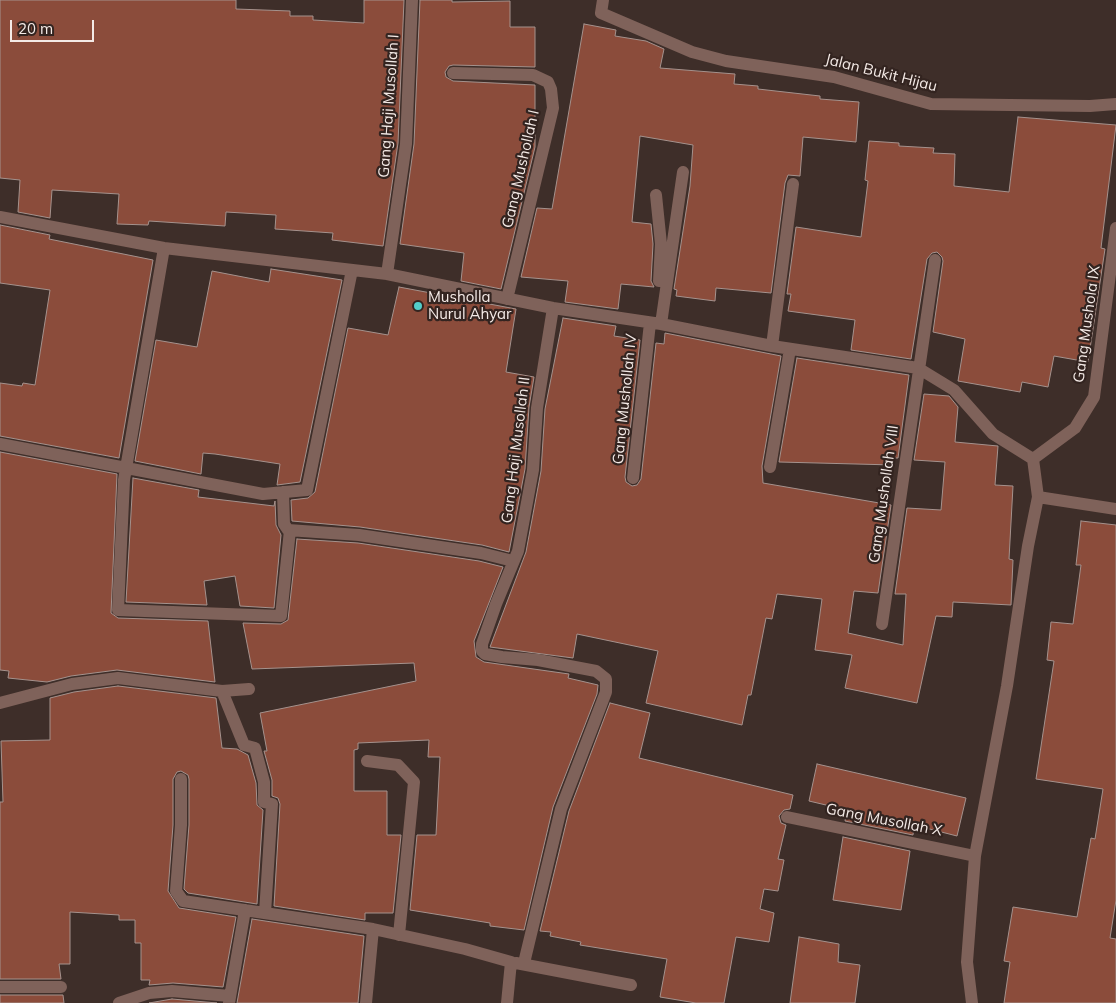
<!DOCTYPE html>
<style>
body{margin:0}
#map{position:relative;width:1116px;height:1003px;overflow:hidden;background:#3e2e29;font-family:Mulish,sans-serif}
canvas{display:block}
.scale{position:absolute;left:10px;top:20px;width:84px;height:22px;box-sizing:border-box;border:2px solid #f4eae6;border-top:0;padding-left:6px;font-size:15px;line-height:18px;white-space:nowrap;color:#f4eae6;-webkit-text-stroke:4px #332420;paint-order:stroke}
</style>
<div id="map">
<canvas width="1116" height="1003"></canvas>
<div class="scale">20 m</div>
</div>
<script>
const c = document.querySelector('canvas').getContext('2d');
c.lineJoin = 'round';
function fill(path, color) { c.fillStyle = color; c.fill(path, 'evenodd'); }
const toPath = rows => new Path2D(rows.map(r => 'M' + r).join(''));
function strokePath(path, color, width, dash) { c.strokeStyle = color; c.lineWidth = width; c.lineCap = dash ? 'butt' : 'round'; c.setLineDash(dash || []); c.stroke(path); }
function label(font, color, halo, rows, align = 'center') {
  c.font = font + ' Mulish,sans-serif'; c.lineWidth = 4.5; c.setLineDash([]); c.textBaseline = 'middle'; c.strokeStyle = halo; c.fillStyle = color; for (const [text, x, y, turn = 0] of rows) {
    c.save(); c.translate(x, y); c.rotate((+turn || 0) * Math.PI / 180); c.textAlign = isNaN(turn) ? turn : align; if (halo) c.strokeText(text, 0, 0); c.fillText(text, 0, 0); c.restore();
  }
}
const building = toPath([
 [0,0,236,0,236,9,290,11,290,16,313,16,313,20,364,23,364,0,404,0,398,143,383,246,332,240,333,233,275,229,276,215,226,212,225,226,149,221,148,225,117,224,119,194,52,190,50,218,18,212,20,180,0,178,0,0],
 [420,0,452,0,452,2,510,1,510,27,535,27,535,67,453,65,449,66,445,72,446,77,453,81,535,85,535,147,501,289,461,281,464,253,400,244,414,144,420,0],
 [584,24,616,30,615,36,646,41,664,49,660,68,735,74,734,84,758,86,758,89,820,96,820,99,859,102,856,142,803,137,800,176,788,175,785,183,771,293,716,288,715,301,676,296,677,290,674,289,690,186,693,145,640,136,632,222,651,224,653,244,651,281,654,287,621,284,618,309,565,302,568,281,521,277,537,208,552,209,584,24],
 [1018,117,1116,125,1101,248,1105,249,1088,362,1054,356,1048,387,1022,382,1020,392,958,381,965,339,933,332,943,261,942,257,937,252,932,253,927,259,911,359,851,350,855,320,788,311,791,294,787,294,796,227,861,237,868,181,865,180,869,141,899,143,899,146,934,148,933,153,955,154,954,186,1009,192,1018,117],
 [0,225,50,235,49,239,153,260,119,458,0,436,0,383,22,386,23,383,35,385,50,290,0,283,0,225],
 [271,269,342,280,300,482,277,485,280,464,215,454,203,453,201,474,135,461,156,340,197,347,212,271,269,282,271,269],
 [399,287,516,309,506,372,534,377,529,407,525,469,509,552,482,545,360,527,292,521,291,500,308,498,315,492,348,328,388,335,399,287],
 [563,318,616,326,614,336,640,340,625,477,626,482,632,486,637,485,641,479,656,343,664,344,665,333,781,356,762,466,763,483,891,505,878,593,854,591,848,633,903,645,906,594,895,594,907,508,941,510,945,462,914,460,924,394,949,396,958,407,955,442,998,446,995,485,1013,486,1009,559,1013,560,1011,605,953,602,952,617,936,616,917,703,845,688,852,655,815,650,822,599,777,594,772,619,766,618,751,695,748,695,742,725,646,703,658,651,577,634,573,658,490,647,526,552,541,471,545,409,563,318],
 [797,358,909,375,898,458,894,458,894,465,779,462,797,358],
 [0,452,117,474,111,613,118,618,208,621,215,682,117,670,71,676,47,682,8,678,9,671,0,670,0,452],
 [133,478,199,490,198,497,274,506,275,501,276,525,281,535,274,608,240,606,235,576,204,581,207,605,126,602,133,478],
 [1081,521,1116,525,1116,900,1110,938,1116,939,1116,1003,1004,1003,1010,962,1004,961,1013,907,1077,917,1091,838,1095,839,1103,789,1036,779,1054,661,1047,660,1051,622,1073,624,1081,565,1076,565,1081,521],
 [297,539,358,543,479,561,503,567,474,641,476,657,484,662,569,674,568,678,598,685,597,694,553,807,524,930,490,926,490,923,410,910,417,835,436,835,440,757,428,757,429,740,358,743,358,749,354,750,354,791,387,791,387,835,401,835,393,913,365,913,365,920,274,906,280,804,278,798,272,796,272,780,264,751,267,751,260,713,416,681,414,663,252,669,243,623,281,624,288,620,297,539],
 [118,686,216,698,222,748,237,749,248,755,256,783,257,805,263,810,257,904,188,893,184,889,189,825,189,779,188,775,181,771,177,772,173,779,173,825,168,891,179,908,236,917,223,987,173,983,149,985,150,980,141,980,141,943,135,943,135,920,119,920,119,915,70,912,70,964,59,964,61,979,0,979,0,802,3,802,1,741,50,740,50,698,74,692,118,686],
 [610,703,650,713,639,758,793,795,790,809,784,810,779,816,781,823,786,825,778,859,784,860,778,891,764,889,760,909,774,913,769,942,736,937,724,1003,696,1003,660,997,667,959,580,945,581,942,550,936,551,932,540,931,569,811,610,703],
 [817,764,966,798,957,836,914,825,913,835,845,821,847,810,809,801,817,764],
 [843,837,910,851,901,910,833,900,843,837],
 [252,919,364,936,358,1003,237,1003,252,919],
 [799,937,839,944,838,962,860,965,855,1003,790,1003,799,937],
 [0,995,63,995,64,1003,0,1003,0,995],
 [172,999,217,1003,149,1003,172,999]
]);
fill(building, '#8b4c3b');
strokePath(building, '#a5928d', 1);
strokePath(toPath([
 [603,0,601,13,692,52,726,61,834,77,931,104,1090,106,1116,104],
 [453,73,533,75,548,82,551,89,553,108,507,299],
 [656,195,661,244,659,281],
 [0,217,164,248,387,274,553,308,661,324,772,346,918,368,954,390,993,434,1033,459,1038,497,1028,546,1007,686,975,856,967,962,972,1003],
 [164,248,124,480,118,610,281,616,290,530],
 [387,274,406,144,412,0],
 [661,324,683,172],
 [772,346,793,184],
 [0,444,263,494,307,490,352,270],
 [1033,459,1075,428,1094,397,1116,228],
 [770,467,790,349],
 [633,478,650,323],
 [283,492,284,524,288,530,359,535,481,553,513,561],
 [1038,497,1116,509],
 [882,624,935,260],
 [222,691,249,689],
 [0,703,72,684,118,678,222,691,244,745,255,748,264,782,264,802,272,804,265,913],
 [367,761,398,765,414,782,399,935],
 [181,779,181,825,176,891,183,901,373,929,465,949,511,962,507,1003],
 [787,817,975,856],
 [516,963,631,985],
 [524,963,561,809,606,692,606,679,596,671,538,660,502,657,485,654,482,651,482,644,496,604,518,551,533,470,537,408,553,308],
 [0,987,61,987],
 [119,1003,149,993,172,991,230,996],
 [229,1003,245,910],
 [366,1003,373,929]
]), '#7f625a', 12);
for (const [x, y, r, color] of [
 [418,306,5,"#53cdc9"]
]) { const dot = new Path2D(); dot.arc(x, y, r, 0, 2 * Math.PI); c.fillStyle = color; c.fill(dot); strokePath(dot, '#332420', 2); }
label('15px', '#f4eae6', '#332420', [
 ["Jalan Bukit Hijau",881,73,14],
 ["Gang Haji Musollah I",389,106,-86],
 ["Gang Mushollah I",521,169,-77],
 ["Gang Mushola IX",1087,324,-82],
 ["Gang Mushollah IV",625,399,-84],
 ["Gang Haji Musollah II",516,450,-83],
 ["Gang Mushollah VIII",884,494,-82],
 ["Gang Musollah X",884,820,11]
]);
label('15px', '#f4eae6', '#332420', [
 ["Musholla",428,297],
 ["Nurul Ahyar",428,314]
], 'left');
</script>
